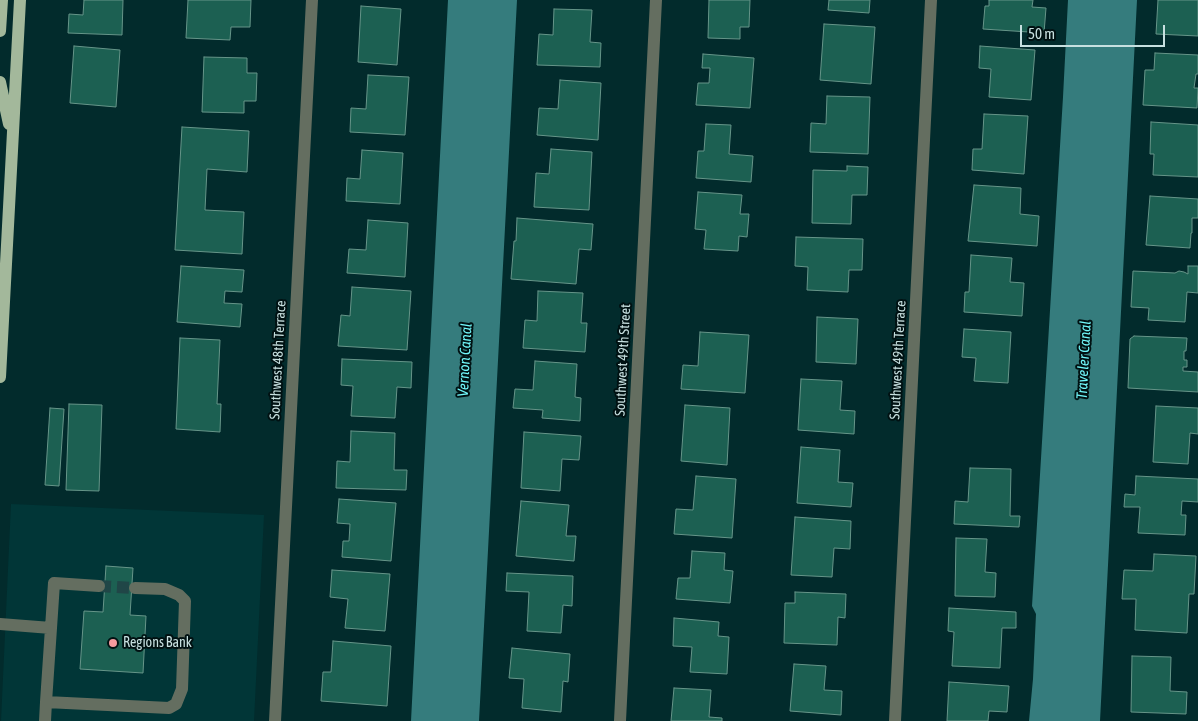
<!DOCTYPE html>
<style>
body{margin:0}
#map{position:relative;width:1198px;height:721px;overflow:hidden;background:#022b2c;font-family:"Asap Condensed",sans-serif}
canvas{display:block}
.scale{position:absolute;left:1020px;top:25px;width:145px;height:22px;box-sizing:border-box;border:2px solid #c7e0e0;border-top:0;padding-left:6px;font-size:15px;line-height:18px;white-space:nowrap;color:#c7e0e0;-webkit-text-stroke:4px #001112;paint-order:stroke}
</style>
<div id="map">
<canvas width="1198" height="721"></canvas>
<div class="scale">50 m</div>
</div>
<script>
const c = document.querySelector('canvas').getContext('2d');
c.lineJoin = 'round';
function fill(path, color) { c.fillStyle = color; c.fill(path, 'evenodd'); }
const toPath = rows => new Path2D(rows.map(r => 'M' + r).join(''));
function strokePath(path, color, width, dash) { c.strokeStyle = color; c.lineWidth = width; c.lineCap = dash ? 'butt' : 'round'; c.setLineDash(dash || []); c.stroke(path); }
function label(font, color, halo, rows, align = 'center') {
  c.font = font + ' "Asap Condensed",sans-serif'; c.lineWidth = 4; c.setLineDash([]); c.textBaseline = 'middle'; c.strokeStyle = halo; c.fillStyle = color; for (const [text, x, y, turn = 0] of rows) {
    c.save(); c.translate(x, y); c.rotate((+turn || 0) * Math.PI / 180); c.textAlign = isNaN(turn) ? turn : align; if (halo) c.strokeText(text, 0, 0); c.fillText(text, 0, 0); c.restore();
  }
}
fill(toPath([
 [11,504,264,515,254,721,1,721]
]), '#013637');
fill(toPath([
 [448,0,517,0,479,721,411,721],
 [1068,0,1137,0,1100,721,1029,721,1033,679,1036,614,1032,606,1063,97]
]), '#357c7d');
const building = toPath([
 [84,0,123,0,122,35,68,33,69,14,83,15,84,0],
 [188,0,251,0,250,27,231,27,230,40,186,38,188,0],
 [709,0,750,0,749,27,740,27,740,39,708,38,709,0],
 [829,0,870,0,869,13,828,10,829,0],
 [989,0,1033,0,1032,7,1046,8,1044,33,983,29,985,6,989,6,989,0],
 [1158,0,1198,0,1198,36,1156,34,1158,0],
 [361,6,401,9,397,65,358,62,361,6],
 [554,9,592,10,590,42,601,43,600,67,537,65,539,34,553,35,554,9],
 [824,24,875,27,871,84,820,80,824,24],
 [74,46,120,50,116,107,70,103,74,46],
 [980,46,1035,50,1031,100,989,97,991,69,979,68,980,46],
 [1155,53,1198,55,1198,74,1196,74,1194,88,1198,88,1197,108,1143,105,1145,70,1154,70,1155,53],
 [703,54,754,58,750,108,696,105,698,83,709,83,710,68,702,68,703,54],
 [204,57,247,58,247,73,257,73,256,101,244,101,244,113,202,112,204,57],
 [368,75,409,77,405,135,350,132,351,108,366,109,368,75],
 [560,80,601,83,598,140,537,135,539,108,558,109,560,80],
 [827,96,870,97,868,154,810,152,811,123,826,124,827,96],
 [984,114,1028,116,1024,174,972,170,973,149,982,149,984,114],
 [1151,122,1198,125,1198,177,1153,175,1154,154,1150,154,1151,122],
 [706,124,731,125,729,154,753,156,751,182,696,178,698,151,704,151,706,124],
 [182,127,249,131,247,172,207,169,205,210,244,212,242,254,175,250,182,127],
 [551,149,592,152,589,210,534,207,536,173,549,174,551,149],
 [362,150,403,153,400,204,346,201,347,178,360,179,362,150],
 [847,166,868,167,867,195,852,195,851,224,812,223,813,170,847,171,847,166],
 [974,185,1021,188,1020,214,1039,216,1037,246,968,241,974,185],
 [698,192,742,195,740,214,749,214,747,237,739,236,738,251,704,249,706,230,695,229,698,192],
 [1150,196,1198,199,1198,218,1192,218,1192,233,1191,233,1190,248,1146,245,1150,196],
 [517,218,593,224,591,250,579,249,576,284,511,279,514,241,516,241,517,218],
 [368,220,408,223,405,277,347,273,349,249,366,250,368,220],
 [796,237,863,239,862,270,849,270,848,292,807,290,808,267,795,266,796,237],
 [971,255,1012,258,1010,282,1024,283,1022,316,964,312,965,292,969,292,971,255],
 [181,266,244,270,242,292,225,291,224,303,242,304,240,327,177,322,181,266],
 [1188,266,1198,266,1198,293,1187,292,1185,322,1148,320,1149,308,1131,307,1133,271,1175,273,1179,271,1184,272,1188,274,1188,266],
 [352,287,411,291,407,350,338,346,341,315,350,316,352,287],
 [538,291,583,293,581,323,587,323,585,352,523,348,525,320,537,321,538,291],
 [817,317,858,319,856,364,816,362,817,317],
 [964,329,1011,332,1008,383,974,381,976,358,962,357,964,329],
 [700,332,749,335,745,393,681,389,683,365,698,366,700,332],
 [1134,336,1187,338,1186,351,1184,351,1184,360,1187,360,1187,367,1183,367,1183,371,1198,372,1198,392,1128,388,1130,339,1134,336],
 [180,338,220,340,217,404,221,404,220,432,176,429,180,338],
 [342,359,412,362,411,388,397,387,395,418,351,416,353,386,341,385,342,359],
 [535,361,577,364,575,397,581,398,580,421,542,418,543,410,513,408,515,389,533,390,535,361],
 [801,379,842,381,840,410,855,411,854,434,798,430,801,379],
 [69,404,102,405,99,491,66,490,69,404],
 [685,405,730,408,727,465,681,461,685,405],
 [1156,406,1198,408,1198,434,1190,433,1188,464,1153,462,1156,406],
 [50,408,64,409,59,486,45,485,50,408],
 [351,431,395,433,394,470,407,470,406,490,336,488,337,461,350,462,351,431],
 [524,432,581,436,579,460,562,459,560,491,521,488,524,432],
 [801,447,840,450,838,482,853,483,851,507,797,503,801,447],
 [970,468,1011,469,1010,516,1020,516,1019,527,954,524,955,501,968,502,970,468],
 [696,476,736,479,732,538,674,534,676,509,693,510,696,476],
 [1136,476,1198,479,1198,502,1182,501,1181,515,1186,515,1185,535,1138,533,1140,507,1124,507,1125,494,1135,495,1136,476],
 [339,499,396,503,391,561,342,557,343,541,349,541,350,524,337,523,339,499],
 [521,501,569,505,566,536,576,536,574,561,516,556,521,501],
 [795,517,851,521,850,549,834,548,832,577,791,575,795,517],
 [956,538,987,539,985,572,996,573,995,597,955,596,956,538],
 [692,551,725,553,724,570,733,571,730,603,676,599,678,578,690,578,692,551],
 [1154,554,1196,556,1194,594,1189,594,1187,633,1135,630,1136,599,1122,599,1124,570,1153,571,1154,554],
 [106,566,133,568,130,615,146,616,143,673,80,669,84,611,103,612,106,566],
 [332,570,390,574,385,631,345,628,348,599,330,597,332,570],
 [507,573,573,576,572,606,563,605,561,633,527,631,529,592,506,591,507,573],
 [795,592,846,594,845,618,838,617,837,645,784,643,785,603,795,603,795,592],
 [949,608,1016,612,1016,628,1002,628,1000,668,952,666,954,632,948,631,949,608],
 [674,618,719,622,718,636,729,637,727,674,690,672,692,647,673,646,674,618],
 [333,641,391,646,387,706,321,701,323,672,331,672,333,641],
 [512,648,570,654,568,682,563,681,561,712,522,708,524,679,509,678,512,648],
 [1132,656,1171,657,1170,691,1187,692,1186,714,1131,712,1132,656],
 [794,664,826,666,824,690,842,691,841,715,790,711,794,664],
 [949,682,1009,686,1007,712,989,711,988,721,947,721,949,682],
 [674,688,711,690,709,717,722,718,722,721,671,721,674,688]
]);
fill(building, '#1c6052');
strokePath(building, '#669589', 1);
strokePath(toPath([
 [99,586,135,588]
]), '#204647', 12, [12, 6]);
strokePath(toPath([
 [0,624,51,628,46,702,169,708,176,704,182,689,185,601,179,595,165,589,135,588],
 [51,628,54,583,99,586],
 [45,721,46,702],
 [275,721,312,0],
 [620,721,656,0],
 [895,721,931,0]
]), '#646e60', 12);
strokePath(toPath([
 [0,31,2,0],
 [0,82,9,124],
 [0,377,20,0]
]), '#a3b89b', 12);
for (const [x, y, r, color] of [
 [113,643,5,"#f59b9e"]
]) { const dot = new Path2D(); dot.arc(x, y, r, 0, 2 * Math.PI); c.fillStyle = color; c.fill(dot); strokePath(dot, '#001112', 2); }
label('14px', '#c7e0e0', '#001112', [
 ["Southwest 48th Terrace",278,360,-87],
 ["Southwest 49th Street",623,360,-87],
 ["Southwest 49th Terrace",898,360,-87]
]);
label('14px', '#c7e0e0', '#001112', [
 ["Regions Bank",123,643]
], 'left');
label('italic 15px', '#71f7fa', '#001112', [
 ["Vernon Canal",465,360,-87],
 ["Traveler Canal",1084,360,-87]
]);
</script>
